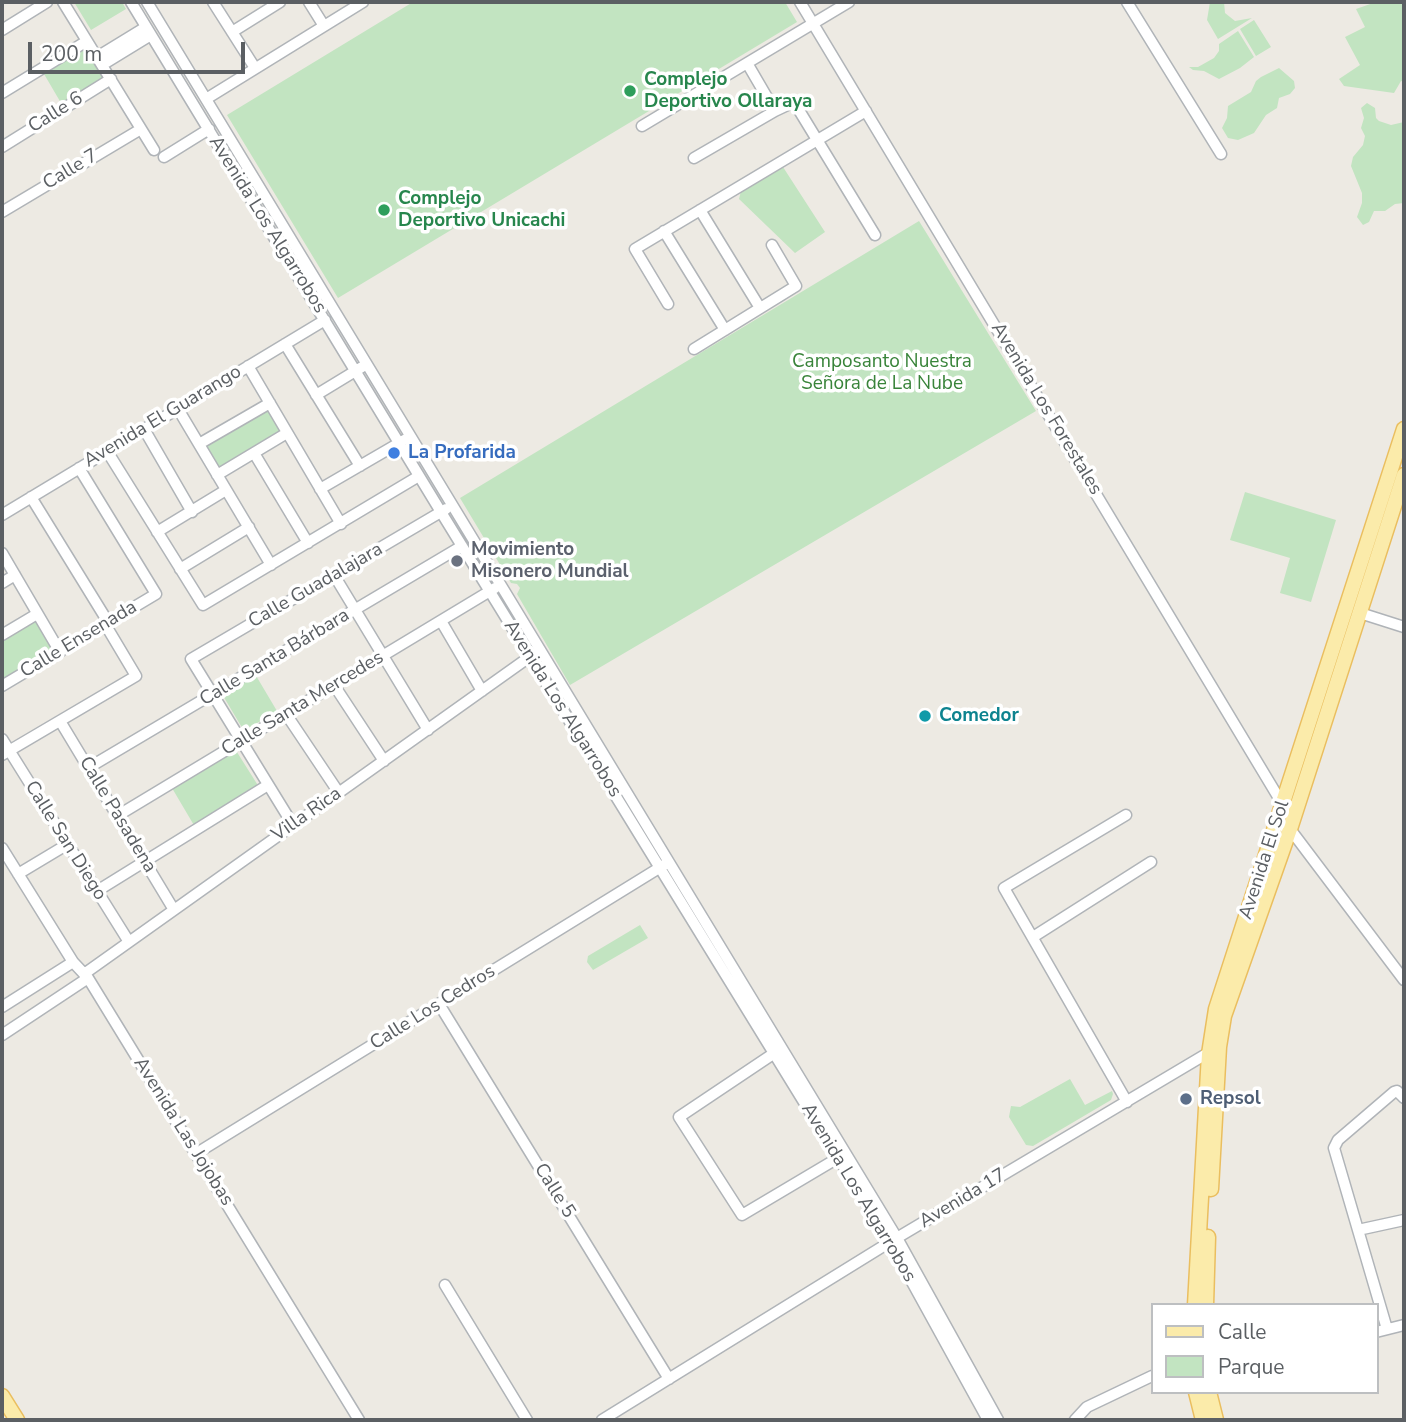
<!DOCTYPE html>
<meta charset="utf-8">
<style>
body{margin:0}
#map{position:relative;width:1406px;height:1422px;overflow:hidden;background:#edeae3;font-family:"Nunito Sans",sans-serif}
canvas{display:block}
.frame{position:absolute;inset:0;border:4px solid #5b5f63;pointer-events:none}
.legend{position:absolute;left:1151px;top:1303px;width:228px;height:91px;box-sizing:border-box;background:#fff;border:2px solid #bdbfc1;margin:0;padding:9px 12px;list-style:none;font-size:21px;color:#5b5f63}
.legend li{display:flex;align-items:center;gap:14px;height:35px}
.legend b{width:35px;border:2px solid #bdbfc1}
.scale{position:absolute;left:28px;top:42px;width:217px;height:32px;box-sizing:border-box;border:4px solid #5b5f63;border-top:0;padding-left:9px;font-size:21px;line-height:24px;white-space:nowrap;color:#5b5f63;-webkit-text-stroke:5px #fff;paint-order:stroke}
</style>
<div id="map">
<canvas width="1406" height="1422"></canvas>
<div class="frame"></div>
<ul class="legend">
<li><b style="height:9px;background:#fbebaa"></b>Calle</li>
<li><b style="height:19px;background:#c2e4c1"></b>Parque</li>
</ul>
<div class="scale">200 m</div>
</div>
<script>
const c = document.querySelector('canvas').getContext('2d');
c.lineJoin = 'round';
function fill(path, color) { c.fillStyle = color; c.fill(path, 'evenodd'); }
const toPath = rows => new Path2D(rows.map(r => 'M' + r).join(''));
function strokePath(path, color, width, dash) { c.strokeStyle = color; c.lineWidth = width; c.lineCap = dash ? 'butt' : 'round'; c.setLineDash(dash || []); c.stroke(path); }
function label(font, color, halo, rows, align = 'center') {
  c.font = font + ' "Nunito Sans",sans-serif'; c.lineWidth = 7; c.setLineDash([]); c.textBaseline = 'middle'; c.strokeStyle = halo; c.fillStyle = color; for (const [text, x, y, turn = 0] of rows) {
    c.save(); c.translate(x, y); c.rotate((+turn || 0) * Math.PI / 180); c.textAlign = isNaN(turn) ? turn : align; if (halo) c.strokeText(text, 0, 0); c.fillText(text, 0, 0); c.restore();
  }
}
fill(toPath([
 [74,2,122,2,126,9,91,30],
 [413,2,785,2,797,22,338,298,227,115],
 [1210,2,1224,2,1225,13,1235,21,1252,18,1218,39,1207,20],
 [1376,2,1404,2,1404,82,1401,81,1394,93,1344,86,1339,79,1360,65,1345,37,1365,27,1356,9],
 [1254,20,1271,47,1256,56,1240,29],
 [1238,31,1254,57,1240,68,1219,79,1204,71,1193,70,1189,67,1198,67,1214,58,1219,51,1219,44],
 [88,47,106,77,61,103,44,74],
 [1279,68,1294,81,1295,88,1290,94,1279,98,1277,108,1266,115,1254,133,1238,140,1228,138,1222,128,1227,118,1228,106,1251,92,1256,81,1261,77],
 [1367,103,1375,108,1376,118,1379,121,1391,125,1404,122,1404,203,1395,204,1385,211,1374,211,1369,222,1363,225,1357,217,1362,203,1362,193,1351,166,1353,157,1363,145,1365,136,1361,128,1364,118,1361,108],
 [783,167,825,232,795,253,739,199,741,191],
 [919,221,1036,411,570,685,517,594,520,588,517,584,511,583,460,498],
 [268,408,283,432,217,471,203,445],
 [1245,492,1336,520,1311,602,1280,593,1290,558,1230,540],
 [36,619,55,651,2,682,2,640],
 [255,674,277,711,244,731,222,694],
 [235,749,259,787,195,827,172,788],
 [640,925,648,938,593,970,587,962,588,956],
 [1070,1079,1085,1105,1112,1091,1113,1094,1111,1100,1033,1146,1026,1145,1009,1117,1011,1106,1020,1107]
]), '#c2e4c1');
const minor = toPath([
 [63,2,154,150],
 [131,2,441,512,890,1242,988,1420],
 [147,2,897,1238,998,1420],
 [213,2,255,68],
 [309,2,324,26],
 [800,2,1283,805,1297,808],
 [1127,2,1221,154],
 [2,30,47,2],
 [232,32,280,2],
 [97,57,146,27],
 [747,63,775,111],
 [102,65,151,35],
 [2,93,87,41],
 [206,99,363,2],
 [642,126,849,2],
 [2,147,111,79],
 [164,157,209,129],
 [694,158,775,111,794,102,875,235],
 [700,210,760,308],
 [2,212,141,129],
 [664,231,725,330],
 [668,304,635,249,866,111],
 [285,344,360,466],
 [694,349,796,286,772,245],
 [248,366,341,524],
 [316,395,362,367],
 [178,409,271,565],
 [144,429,192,512],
 [199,444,270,403],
 [107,451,203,605,419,476],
 [254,453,308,543],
 [217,475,287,433],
 [320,489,406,439],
 [31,497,108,622],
 [2,515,325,320],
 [157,532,226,490],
 [2,553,60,652],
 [180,569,249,527],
 [334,575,428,730],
 [2,583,15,575],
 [1360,613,1404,627],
 [441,621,482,691],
 [2,635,37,614],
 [334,685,384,761],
 [2,686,156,594,79,468],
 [286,714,339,793],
 [60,721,174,910],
 [2,739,129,942],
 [2,755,136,676,105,624],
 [88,768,462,546],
 [1126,815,1004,888,1127,1102],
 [117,816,495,588],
 [293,825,191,659,446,509],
 [1277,825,1290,829,1404,980],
 [2,848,73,962,88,978,359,1420],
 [18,874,68,844],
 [97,891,268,785],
 [1033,937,1151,862],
 [84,974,535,653],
 [439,1004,669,1379],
 [2,1007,73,962],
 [2,1035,88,978],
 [779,1050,679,1117,742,1215,843,1155],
 [197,1153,664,865],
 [1358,1230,1404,1220],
 [445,1285,527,1420],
 [1387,1329,1334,1148,1338,1140,1394,1092,1397,1091,1404,1098],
 [1376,1332,1404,1325],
 [602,1420,890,1242,1213,1050],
 [1075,1420,1087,1407,1152,1376]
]);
const major = toPath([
 [1211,1189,1219,1047,1224,1016,1290,829,1404,475],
 [1195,1305,1209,1054,1216,1009,1404,429],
 [1206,1305,1208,1237],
 [1196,1392,1203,1420],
 [1209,1392,1216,1420],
 [2,1396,17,1420]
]);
strokePath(minor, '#b0b4b8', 13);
strokePath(major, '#eabe5f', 17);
strokePath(minor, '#fff', 10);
strokePath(major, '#fbebaa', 14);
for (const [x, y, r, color] of [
 [630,91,7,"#2e9e5b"],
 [384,210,7,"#2e9e5b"],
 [394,453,7,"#3f7fe0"],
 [457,561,7,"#6b7280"],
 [925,716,7,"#0f9aa8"],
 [1186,1099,7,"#5c6f8a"]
]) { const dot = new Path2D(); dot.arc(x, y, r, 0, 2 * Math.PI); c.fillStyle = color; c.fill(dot); strokePath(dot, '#fff', 2.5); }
label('bold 19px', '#27864d', '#fff', [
 ["Complejo",644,80],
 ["Deportivo Ollaraya",644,102],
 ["Complejo",398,199],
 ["Deportivo Unicachi",398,221]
], 'left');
label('19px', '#5b5f63', '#fff', [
 ["Calle 6",56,113,-32],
 ["Calle 7",71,170,-31],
 ["Avenida Los Algarrobos",267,225,58],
 ["Avenida Los Forestales",1046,409,59],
 ["Avenida El Guarango",163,417,-31],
 ["Calle Guadalajara",316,586,-30],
 ["Calle Ensenada",79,640,-31],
 ["Calle Santa Bárbara",275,658,-31],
 ["Calle Santa Mercedes",303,704,-31],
 ["Avenida Los Algarrobos",562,709,58],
 ["Calle Pasadena",117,815,59],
 ["Villa Rica",307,815,-35],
 ["Calle San Diego",65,841,58],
 ["Avenida El Sol",1265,860,-72],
 ["Calle Los Cedros",433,1008,-32],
 ["Avenida Las Jojobas",183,1132,58],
 ["Calle 5",554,1191,58],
 ["Avenida Los Algarrobos",858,1193,59],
 ["Avenida 17",963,1199,-31]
]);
label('19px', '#39843a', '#fff', [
 ["Camposanto Nuestra",882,362],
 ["Señora de La Nube",882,384]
]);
label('bold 19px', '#366cbe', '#fff', [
 ["La Profarida",408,453]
], 'left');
label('bold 19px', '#5b616d', '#fff', [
 ["Movimiento",471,550],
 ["Misonero Mundial",471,572]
], 'left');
label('bold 19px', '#0d838f', '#fff', [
 ["Comedor",939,716]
], 'left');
label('bold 19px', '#4e5e75', '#fff', [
 ["Repsol",1200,1099]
], 'left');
</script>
